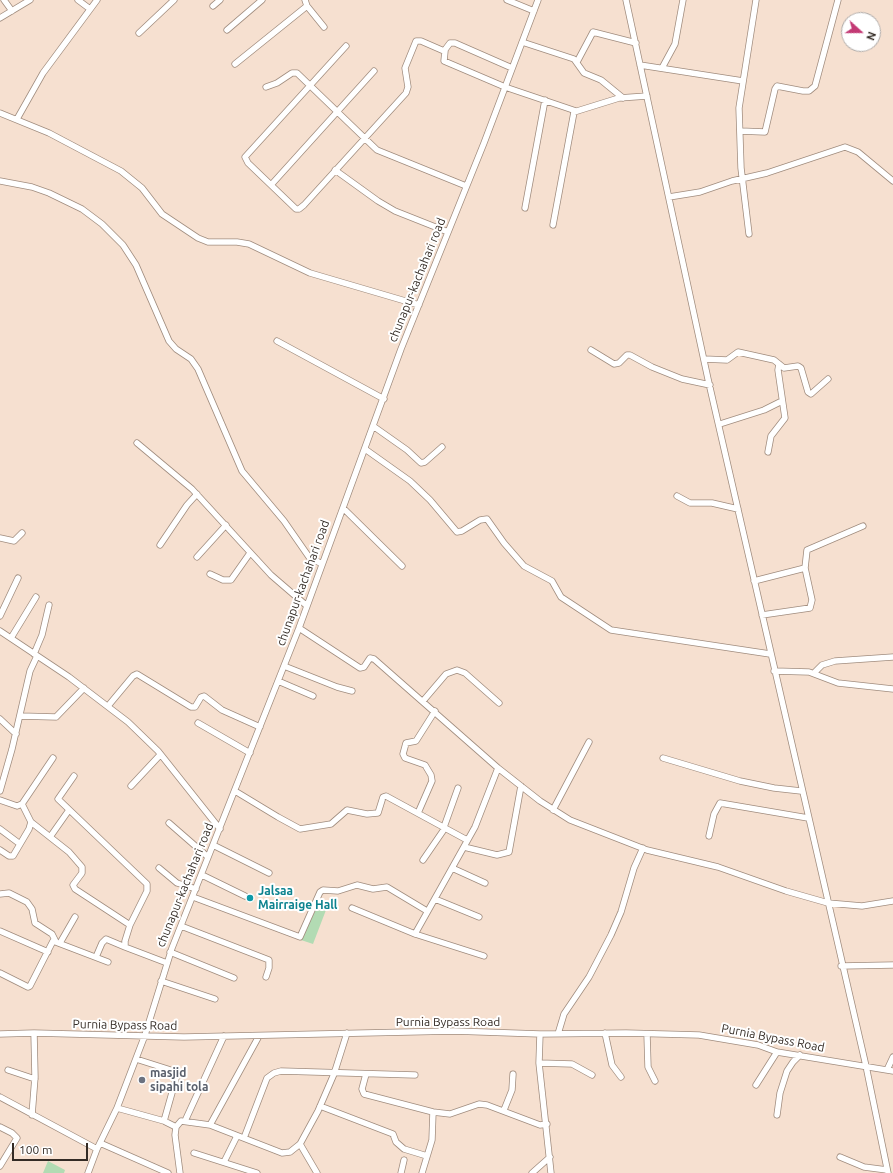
<!DOCTYPE html>
<style>
body{margin:0}
#map{position:relative;width:893px;height:1173px;overflow:hidden;background:#f6e0d0;font-family:Ubuntu,sans-serif}
canvas{display:block}
.north{position:absolute;left:841px;top:12px;width:40px;height:40px;box-sizing:border-box;background:#fff;border:1px solid #adaaa8;border-radius:50%;rotate:111deg;font-size:11px;font-weight:700;line-height:16px;text-align:center;color:#332b25}
.north::after{content:'';display:block;margin:auto;width:14px;height:18px;background:#c33974;clip-path:polygon(50% 0,100% 100%,50% 72%,0 100%)}
.scale{position:absolute;left:12px;top:1143px;width:76px;height:18px;box-sizing:border-box;border:2px solid #332b25;border-top:0;padding-left:5px;font-size:12px;line-height:14px;white-space:nowrap;color:#332b25;-webkit-text-stroke:3px #fff;paint-order:stroke}
</style>
<div id="map">
<canvas width="893" height="1173"></canvas>
<div class="north">N</div>
<div class="scale">100 m</div>
</div>
<script>
const c = document.querySelector('canvas').getContext('2d');
c.lineJoin = 'round';
function fill(path, color) { c.fillStyle = color; c.fill(path, 'evenodd'); }
const toPath = rows => new Path2D(rows.map(r => 'M' + r).join(''));
function strokePath(path, color, width, dash) { c.strokeStyle = color; c.lineWidth = width; c.lineCap = dash ? 'butt' : 'round'; c.setLineDash(dash || []); c.stroke(path); }
function label(font, color, halo, rows, align = 'center') {
  c.font = font + ' Ubuntu,sans-serif'; c.lineWidth = 4; c.setLineDash([]); c.textBaseline = 'middle'; c.strokeStyle = halo; c.fillStyle = color; for (const [text, x, y, turn = 0] of rows) {
    c.save(); c.translate(x, y); c.rotate((+turn || 0) * Math.PI / 180); c.textAlign = isNaN(turn) ? turn : align; if (halo) c.strokeText(text, 0, 0); c.fillText(text, 0, 0); c.restore();
  }
}
fill(toPath([
 [317,907,326,910,313,944,301,940],
 [48,1161,65,1170,64,1173,43,1173]
]), '#b2dbb3');
const minor = toPath([
 [4,0,12,11],
 [78,0,90,9],
 [305,0,307,6,324,27],
 [507,0,534,11],
 [626,0,708,379,866,1066,888,1173],
 [213,6,220,0],
 [0,18,30,0],
 [227,30,262,0],
 [139,33,174,0],
 [522,42,574,59,584,73,601,80,623,98],
 [346,46,245,157,248,163,296,209,299,209,304,205,406,93,408,87,405,68,416,41,421,41,444,51,450,43,455,43,512,68],
 [445,51,444,61,505,87,576,111],
 [577,62,593,32,636,43],
 [235,64,307,6],
 [640,65,743,81],
 [662,68,675,44,683,0],
 [266,87,277,83,292,73,297,73,377,150,466,186],
 [0,113,49,133,121,171,142,188,162,214,198,238,208,242,237,242,249,244,310,273,419,305],
 [17,119,43,73,97,0],
 [740,131,765,132,775,89,777,86,803,91,809,91,815,86,838,0],
 [335,170,378,201,395,211,448,232],
 [0,181,32,187,49,193,82,209,102,224,123,245,136,265,169,341,176,349,191,359,198,369,242,471,284,521,309,557,322,564],
 [271,185,374,71],
 [669,197,700,192,732,181,767,173,845,147,858,152,893,181],
 [525,208,545,100],
 [553,225,574,112,619,98,647,96],
 [749,234,741,168,739,108,756,0],
 [277,341,384,399],
 [591,350,614,364,619,363,627,355,630,355,652,367,682,379,710,385],
 [704,359,727,360,738,352,774,360,784,368,798,366,801,368,808,392,811,394,828,379],
 [720,424,764,410,782,401],
 [373,426,407,450,421,463,425,462,442,447],
 [137,443,192,489,271,575,307,606],
 [365,449,410,481,430,500,457,532,462,531,480,520,487,519,504,543,524,566,552,581,561,597,611,630,770,654],
 [768,452,771,436,785,418,778,370,779,364],
 [677,496,690,503,712,503,738,509],
 [343,508,402,566],
 [0,538,14,541,22,533],
 [160,545,187,505,197,494],
 [197,557,226,525],
 [210,574,223,580,231,580,250,553],
 [754,581,805,568],
 [762,615,810,608,812,600,805,568,807,550,863,526],
 [0,616,18,578],
 [299,628,360,668,364,667,370,658,374,659,498,768,540,801,570,820,647,850,718,867,786,891,828,903,862,906,893,901],
 [0,631,69,677,128,722,158,751,220,829],
 [11,638,36,597],
 [34,654,42,635,49,605],
 [284,666,337,687,352,691],
 [774,671,809,672,838,683,893,689],
 [814,673,822,665,835,661,893,657],
 [278,681,313,696],
 [423,701,446,674,457,670,465,673,499,703],
 [108,706,133,676,137,674,191,707,195,707,201,697,204,696,222,710,260,727],
 [20,716,56,717,84,688],
 [0,719,16,734],
 [198,723,250,753],
 [663,758,740,781,774,788,801,791],
 [74,776,58,799,147,884,147,891,130,925,125,941,125,947,167,963],
 [131,786,160,755],
 [0,791,12,749,30,671,37,656],
 [235,791,278,817,300,829,331,824,347,810,367,814,378,813,383,797,386,796,467,840],
 [0,800,17,806,22,804,53,758],
 [553,810,589,742],
 [418,813,432,781,431,775,425,765,405,758,403,754,406,743,416,741,435,711],
 [31,822,69,852,82,867,82,873,73,885,75,889,130,925],
 [169,823,208,857],
 [444,827,458,788],
 [0,829,20,844],
 [709,836,714,814,720,803,808,818],
 [50,837,69,810],
 [213,845,269,873],
 [464,847,497,855,509,852,521,786],
 [0,850,9,856,13,856,29,829,31,822,22,804],
 [423,860,445,828],
 [159,868,177,883,196,889],
 [452,868,485,883],
 [202,875,245,896],
 [0,894,9,893,27,902,32,909,35,923,52,934,56,942],
 [193,897,300,937,320,892,323,890,338,891,357,885,373,889,387,887,427,911],
 [435,899,479,917],
 [352,908,415,934,484,956],
 [181,926,269,960,269,968,266,977],
 [0,931,48,952],
 [415,934,475,827,498,768],
 [60,943,75,917],
 [170,952,234,978],
 [96,957,102,943,106,939,125,947],
 [841,966,893,965],
 [0,973,28,987,30,986,53,941,108,962],
 [161,981,215,999],
 [605,1033,612,1065,621,1077],
 [0,1034,34,1033,184,1037,454,1031,540,1034,626,1033,699,1035,758,1045,777,1052,893,1071],
 [540,1034,539,1063,551,1173],
 [558,1034,564,1014,589,977,611,935,621,912,634,868,643,848],
 [647,1034,648,1067,655,1081],
 [136,1059,177,1072,177,1075,164,1121],
 [539,1063,572,1064,592,1075],
 [8,1070,35,1079],
 [887,1070,893,1057],
 [366,1074,362,1089,364,1094,433,1112,450,1114,479,1104,487,1105,540,1125,547,1124],
 [756,1085,777,1052],
 [0,1097,97,1149],
 [320,1106,393,1134,396,1142,404,1149,427,1156],
 [117,1108,164,1121,176,1127],
 [504,1110,512,1090,513,1074],
 [32,1115,35,1077,34,1033],
 [777,1115,780,1093,787,1071,793,1062,800,1055],
 [185,1121,224,1036],
 [210,1125,259,1036],
 [0,1127,12,1133,17,1138,0,1166],
 [244,1138,267,1078,274,1073,281,1071,415,1075],
 [100,1143,168,1173],
 [300,1144,317,1173],
 [194,1153,257,1173],
 [840,1157,864,1167,887,1170],
 [224,1162,237,1136],
 [88,1173,97,1149,117,1108,145,1035,172,948,299,628,401,349,484,143,538,0],
 [180,1173,175,1135,176,1127,181,1121,210,1125,282,1153,290,1152,300,1144,318,1111,334,1074,347,1033],
 [401,1173,404,1160],
 [422,1173,432,1140,433,1112],
 [532,1173,550,1157]
]);
strokePath(minor, '#a08c7e', 7);
strokePath(minor, '#fff', 5.5);
for (const [x, y, r, color] of [
 [250,898,4,"#0f9aa8"],
 [142,1080,4,"#6b7280"]
]) { const dot = new Path2D(); dot.arc(x, y, r, 0, 2 * Math.PI); c.fillStyle = color; c.fill(dot); strokePath(dot, '#fff', 1.5); }
label('12px', '#332b25', '#fff', [
 ["chunapur-kachahari road",417,280,-68],
 ["chunapur-kachahari road",303,583,-70],
 ["chunapur-kachahari road",185,885,-68],
 ["Purnia Bypass Road",448,1022],
 ["Purnia Bypass Road",125,1025,1],
 ["Purnia Bypass Road",773,1038,11]
]);
label('bold 12px', '#0d838f', '#fff', [
 ["Jalsaa",258,891],
 ["Mairraige Hall",258,905]
], 'left');
label('bold 12px', '#5b616d', '#fff', [
 ["masjid",150,1073],
 ["sipahi tola",150,1087]
], 'left');
</script>
